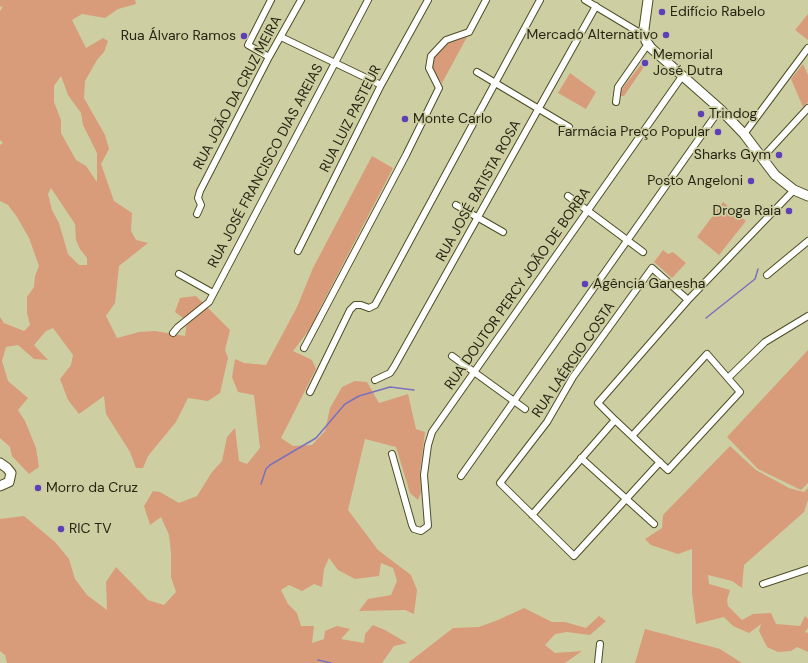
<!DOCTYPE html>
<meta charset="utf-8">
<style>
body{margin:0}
canvas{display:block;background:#cdcea2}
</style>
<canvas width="808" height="663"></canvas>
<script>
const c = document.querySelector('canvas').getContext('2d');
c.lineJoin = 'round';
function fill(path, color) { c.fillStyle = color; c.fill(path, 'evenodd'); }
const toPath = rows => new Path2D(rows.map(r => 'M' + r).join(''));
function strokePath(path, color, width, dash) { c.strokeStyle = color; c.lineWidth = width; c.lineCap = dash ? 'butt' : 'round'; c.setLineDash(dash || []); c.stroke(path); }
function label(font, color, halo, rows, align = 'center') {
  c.font = font + ' "DM Sans",sans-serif'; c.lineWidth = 3.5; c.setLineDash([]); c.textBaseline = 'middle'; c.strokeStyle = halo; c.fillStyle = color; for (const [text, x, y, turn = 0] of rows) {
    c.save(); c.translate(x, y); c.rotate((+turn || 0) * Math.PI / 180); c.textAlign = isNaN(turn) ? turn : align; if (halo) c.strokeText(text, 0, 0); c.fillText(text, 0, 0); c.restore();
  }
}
fill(toPath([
 [0,0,135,0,136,4,118,9,105,18,82,14,72,20,86,48,103,38,108,41,104,52,97,60,85,81,84,98,105,135,109,149,101,164,114,201,132,213,131,231,136,240,148,243,119,266,115,303,106,316,117,338,139,332,155,331,185,336,187,321,175,312,180,298,196,296,230,330,225,350,228,358,220,393,208,401,188,398,176,422,148,456,143,468,136,468,130,452,106,414,104,396,79,414,68,400,60,379,71,365,73,355,53,328,46,331,34,345,48,360,34,359,18,345,6,347,2,361,8,381,28,398,18,410,25,421,36,448,39,467,29,474,12,456,10,447,0,438,0,317,4,323,24,331,30,325,27,313,27,297,34,287,35,276,39,266,29,238,17,217,8,205,0,201,0,145,3,143,0,140,0,11,3,6,0,7],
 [61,76,68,95,81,113,83,125,97,153,97,182,86,166,76,160,61,133,61,120,54,102,54,86],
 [51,188,75,224,76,240,80,249,87,258,87,265,79,265,68,254,59,223,52,210,48,194],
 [808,14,808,40,795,30],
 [467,37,442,83,432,71,431,64,436,53,444,44],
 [646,58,648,61,624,96,620,96,619,93],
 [803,64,808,75,808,102,803,107,791,79],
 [570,73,596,92,586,109,558,93],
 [372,156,393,168,318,312,316,321,293,351,312,360,316,369,281,438,293,446,312,445,325,431,330,408,342,387,355,381,367,382,379,403,408,394,416,429,425,432,420,472,421,492,418,500,410,493,396,447,365,439,348,510,378,550,411,575,417,590,414,614,405,610,359,611,368,599,391,595,397,581,393,568,381,563,379,576,355,579,338,570,329,558,324,569,322,587,314,584,302,591,289,585,281,590,288,604,297,613,301,626,314,626,312,643,324,639,325,631,337,626,350,629,341,639,364,643,365,634,373,625,385,630,407,643,394,646,382,663,7,663,5,655,0,651,0,519,24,516,55,542,69,559,75,579,87,595,107,610,106,582,116,567,148,600,164,605,176,592,171,577,171,553,169,535,161,517,150,525,144,506,153,491,160,492,179,503,197,496,212,472,222,461,227,437,235,428,239,461,247,464,260,448,254,395,238,392,232,377,235,359,244,363,266,365,297,307,313,268],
 [723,202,746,221,719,255,697,237],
 [663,250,668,254,673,252,686,263,672,278,654,262],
 [808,350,808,483,801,490,758,469,727,437],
 [730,446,756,470,789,488,804,492,808,488,808,500,804,512,744,565,742,588,732,581,708,575,709,584,730,590,727,600,728,606,742,620,753,614,771,613,776,624,800,626,805,616,808,619,808,628,805,632,808,633,808,652,797,647,791,651,778,652,767,647,759,631,761,624,749,633,733,626,724,617,696,624,692,593,692,549,678,554,651,545,645,539,662,528,663,515],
 [524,608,552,622,565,622,586,628,599,616,606,621,590,635,567,632,555,634,545,645,555,653,582,651,565,663,408,663,453,628,479,627,498,620],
 [645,629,720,649,742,663,635,663]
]), '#d99c7b');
strokePath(toPath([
 [706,318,755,279,758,269],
 [261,484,266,469,270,465,316,438,345,404,359,396,390,387,414,390],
 [318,660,331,663]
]), '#7b71bc', 1.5);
const street = toPath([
 [585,0,645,36],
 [281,37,381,85],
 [269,57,248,45,271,0],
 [477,72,569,127],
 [616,102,618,87,648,44],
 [744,134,808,48],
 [762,158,808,108],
 [568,196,643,252],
 [456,205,503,232],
 [197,214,201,205,198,198,200,191,269,57,301,0],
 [298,251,381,85,428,0],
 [179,274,213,293],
 [767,275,808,241],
 [173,333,178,327,209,302,368,0],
 [304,348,406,155,439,88,429,68,431,56,446,40,469,32,486,0],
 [452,356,525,409],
 [728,378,765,342,808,316],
 [375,380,390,373,394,367,596,6],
 [310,392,350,310,355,305,361,305,369,308,375,305,540,0],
 [632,436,707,354,740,392,668,470,615,420,598,403,688,300,794,190],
 [392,454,412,525,414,529,421,531,428,526,424,475,428,445,432,432,683,75],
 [581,458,654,524],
 [660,462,574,556,500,483,547,422,573,377,652,268,688,300],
 [461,476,720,109],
 [532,515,615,420],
 [763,584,808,569],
 [598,663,600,644]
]);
const secondary = toPath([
 [648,0,644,29,646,41,651,48,720,109,744,134,775,175,794,190,808,196],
 [0,463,7,468,11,473,9,482,0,486]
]);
strokePath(street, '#4d4d25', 8);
strokePath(secondary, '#4d4d25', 11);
strokePath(street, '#fff', 6);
strokePath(secondary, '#fff', 9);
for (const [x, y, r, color] of [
 [662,12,4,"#5d40b8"],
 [666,35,4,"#5d40b8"],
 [244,36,4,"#5d40b8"],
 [645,63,4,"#5d40b8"],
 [701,114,4,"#5d40b8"],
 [405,119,4,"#5d40b8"],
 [718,132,4,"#5d40b8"],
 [779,155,4,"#5d40b8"],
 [751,181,4,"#5d40b8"],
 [789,211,4,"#5d40b8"],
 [585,284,4,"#5d40b8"],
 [38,488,4,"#5d40b8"],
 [61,529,4,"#5d40b8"]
]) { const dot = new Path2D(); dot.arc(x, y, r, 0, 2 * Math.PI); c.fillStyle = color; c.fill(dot); strokePath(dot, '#cdcea2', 1.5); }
label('14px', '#252514', '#cdcea2', [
 ["Edifício Rabelo",670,12],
 ["Mercado Alternativo",658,35,"right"],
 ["Rua Álvaro Ramos",236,36,"right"],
 ["Memorial",653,55],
 ["José Dutra",653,71],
 ["Trindog",709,114],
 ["Monte Carlo",413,119],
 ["Farmácia Preço Popular",710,132,"right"],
 ["Sharks Gym",771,155,"right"],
 ["Posto Angeloni",743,181,"right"],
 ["Droga Raia",781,211,"right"],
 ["Agência Ganesha",593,284],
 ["Morro da Cruz",46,488],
 ["RIC TV",69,529]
], 'left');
label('14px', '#252514', '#cdcea2', [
 ["RUA JOÃO DA CRUZ MEIRA",238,93,-62],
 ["RUA LUIZ PASTEUR",351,119,-63],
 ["RUA JOSÉ FRANCISCO DIAS AREIAS",266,166,-62],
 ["RUA JOSÉ BATISTA ROSA",479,191,-61],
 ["RUA DOUTOR PERCY JOÃO DE BORBA",518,289,-55],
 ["RUA LAÉRCIO COSTA",574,360,-56]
]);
</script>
